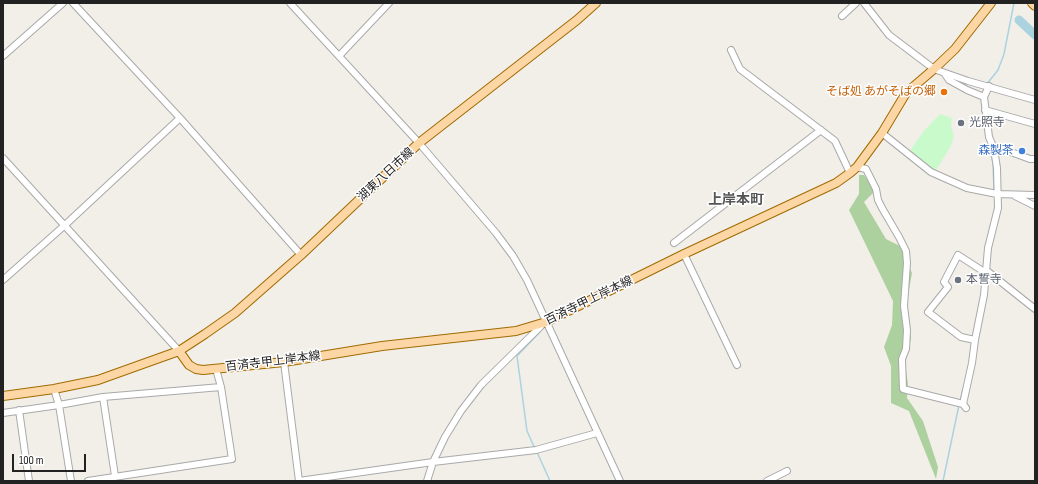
<!DOCTYPE html>
<meta charset="utf-8">
<style>
body{margin:0}
#map{position:relative;width:1038px;height:484px;overflow:hidden;background:#f2efe9;font-family:"Sofia Sans Condensed",sans-serif}
canvas{display:block}
.frame{position:absolute;inset:0;border:4px solid #222;pointer-events:none}
.scale{position:absolute;left:12px;top:454px;width:74px;height:18px;box-sizing:border-box;border:2px solid #222;border-top:0;padding-left:5px;font-size:12px;line-height:14px;white-space:nowrap;color:#222;-webkit-text-stroke:3px #fff;paint-order:stroke}
</style>
<div id="map">
<canvas width="1038" height="484"></canvas>
<div class="frame"></div>
<div class="scale">100 m</div>
</div>
<script>
const c = document.querySelector('canvas').getContext('2d');
c.lineJoin = 'round';
function fill(path, color) { c.fillStyle = color; c.fill(path, 'evenodd'); }
const toPath = rows => new Path2D(rows.map(r => 'M' + r).join(''));
function strokePath(path, color, width, dash) { c.strokeStyle = color; c.lineWidth = width; c.lineCap = dash ? 'butt' : 'round'; c.setLineDash(dash || []); c.stroke(path); }
function label(font, color, halo, rows, align = 'center') {
  c.font = font + ' "Sofia Sans Condensed","Noto Sans JP",sans-serif'; c.lineWidth = 3; c.setLineDash([]); c.textBaseline = 'middle'; c.strokeStyle = halo; c.fillStyle = color; for (const [text, x, y, turn = 0] of rows) {
    c.save(); c.translate(x, y); c.rotate((+turn || 0) * Math.PI / 180); c.textAlign = isNaN(turn) ? turn : align; if (halo) c.strokeText(text, 0, 0); c.fillText(text, 0, 0); c.restore();
  }
}
fill(toPath([
 [859,175,864,175,873,188,873,193,864,202,886,239,900,246,912,273,908,295,907,313,911,338,905,364,908,384,907,398,923,421,938,467,936,479,909,411,891,403,891,366,884,347,892,325,893,301,849,210,859,194]
]), '#add19e');
fill(toPath([
 [940,114,952,118,951,126,954,136,951,146,936,170,932,171,909,152,923,132]
]), '#c8facc');
strokePath(toPath([
 [986,85,998,70,1004,54,1014,3],
 [982,104,984,118],
 [989,145,993,163,994,191],
 [995,211,995,202],
 [960,401,963,389],
 [535,449,527,431,517,356,540,332],
 [537,452,550,481],
 [943,481,959,405]
]), '#aad3df', 1.5);
strokePath(toPath([
 [1019,20,1035,35]
]), '#aad3df', 9);
const minor = toPath([
 [73,3,180,118,301,255],
 [290,3,419,143,496,233,513,256,527,280,620,481],
 [864,3,889,35,934,69,968,81,1035,100],
 [842,16,856,3],
 [731,50,740,69,835,141,850,173],
 [3,56,63,3],
 [339,56,389,3],
 [945,74,949,80,967,90,984,97],
 [985,110,1035,124],
 [882,133,931,172,967,188,997,194,1035,195],
 [994,149,1008,151,1030,159,1035,159],
 [3,158,179,351],
 [857,167,866,169,876,189,878,200,882,208,899,237,906,251,907,263,904,306,907,330,906,349,902,359,903,389,963,404],
 [1015,196,1035,206],
 [674,243,821,130],
 [684,254,737,365],
 [986,270,1035,309],
 [3,280,65,225,180,118],
 [975,340,961,337,928,312,948,287,944,282,958,255,986,273],
 [284,362,299,481],
 [54,389,59,405,71,481],
 [103,397,115,476],
 [966,408,963,404,972,363,975,340,984,295,988,248,998,208,997,168,994,149,989,137,984,97,989,86],
 [19,410,29,481],
 [3,413,59,405,103,397,221,387],
 [88,481,232,459,221,387,216,369],
 [299,481,433,462,536,450,597,433],
 [427,481,433,462,445,437,461,411,481,385,537,330,543,324],
 [767,481,787,471]
]);
const major = toPath([
 [1032,3,1035,6],
 [179,351,205,334,235,313,301,255,419,143,577,20,596,3],
 [3,396,54,389,98,380,179,351,189,365,196,369,203,370,284,362,382,346,516,331,546,322,684,254,836,183,850,173,857,167,882,133,906,93,934,69,955,49,991,3]
]);
strokePath(minor, '#a9a9a9', 8);
strokePath(major, '#a06b00', 10);
strokePath(minor, '#fff', 6);
strokePath(major, '#fcd6a4', 8);
for (const [x, y, r, color] of [
 [944,92,4,"#e8710a"],
 [961,123,4,"#6b7280"],
 [1022,151,4,"#3f7fe0"],
 [958,280,4,"#6b7280"]
]) { const dot = new Path2D(); dot.arc(x, y, r, 0, 2 * Math.PI); c.fillStyle = color; c.fill(dot); strokePath(dot, '#fff', 1.5); }
label('12px', '#c56008', '#fff', [
 ["そば処 あがそばの郷",936,92]
], 'right');
label('12px', '#5b616d', '#fff', [
 ["光照寺",969,123],
 ["本誓寺",966,280]
], 'left');
label('12px', '#366cbe', '#fff', [
 ["森製茶",1014,151]
], 'right');
label('12px', '#222', '#fff', [
 ["湖東八日市線",386,175,-43],
 ["百済寺甲上岸本線",589,301,-26],
 ["百済寺甲上岸本線",273,362,-7]
]);
label('bold 14px', '#555', '#fff', [
 ["上岸本町",736,200]
]);
</script>
